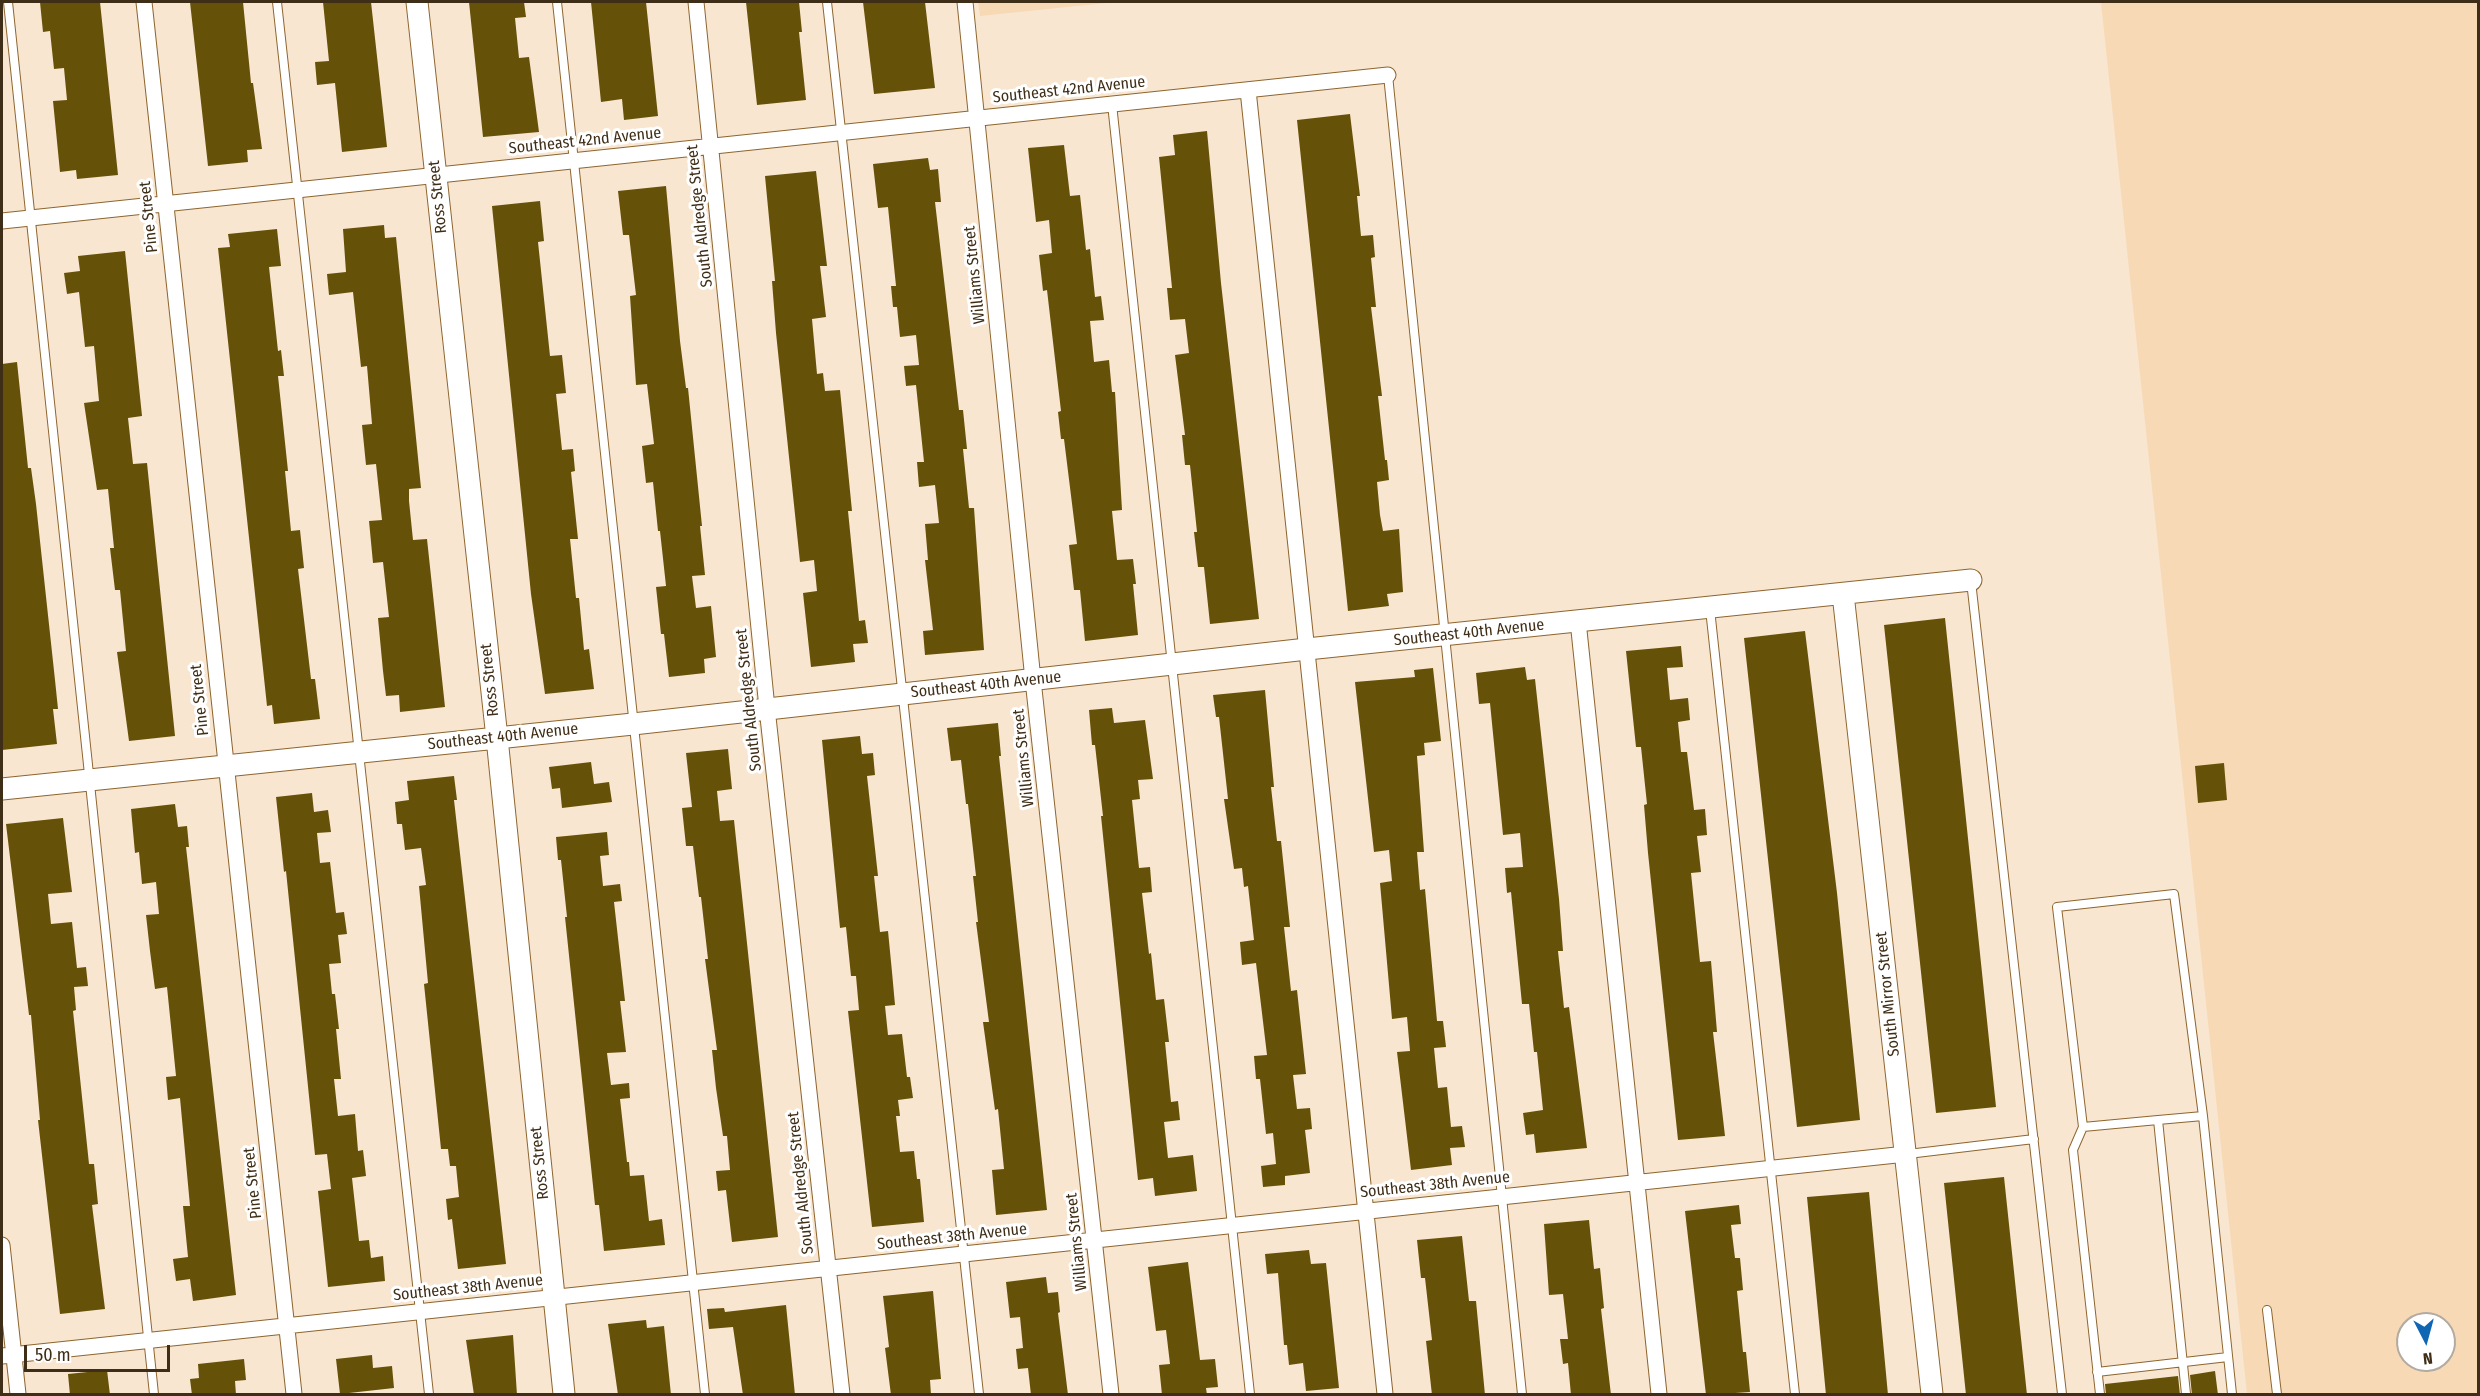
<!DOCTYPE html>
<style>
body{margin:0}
#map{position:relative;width:2480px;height:1396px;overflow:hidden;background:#f8e6d0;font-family:"Fira Sans Condensed",sans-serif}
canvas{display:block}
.frame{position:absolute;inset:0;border:3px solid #3f2e17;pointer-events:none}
.north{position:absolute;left:2396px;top:1312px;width:60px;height:60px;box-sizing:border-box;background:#fff;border:2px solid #b2aba2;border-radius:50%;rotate:174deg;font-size:16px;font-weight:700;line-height:24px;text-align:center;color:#3f2e17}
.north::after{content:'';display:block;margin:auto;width:21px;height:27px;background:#0f67b4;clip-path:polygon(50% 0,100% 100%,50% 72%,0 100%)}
.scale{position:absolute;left:24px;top:1345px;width:146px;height:27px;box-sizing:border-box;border:3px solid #3f2e17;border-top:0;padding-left:8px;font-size:18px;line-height:21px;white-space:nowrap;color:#3f2e17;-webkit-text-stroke:4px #fff;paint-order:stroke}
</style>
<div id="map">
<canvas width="2480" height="1396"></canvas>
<div class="frame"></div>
<div class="north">N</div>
<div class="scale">50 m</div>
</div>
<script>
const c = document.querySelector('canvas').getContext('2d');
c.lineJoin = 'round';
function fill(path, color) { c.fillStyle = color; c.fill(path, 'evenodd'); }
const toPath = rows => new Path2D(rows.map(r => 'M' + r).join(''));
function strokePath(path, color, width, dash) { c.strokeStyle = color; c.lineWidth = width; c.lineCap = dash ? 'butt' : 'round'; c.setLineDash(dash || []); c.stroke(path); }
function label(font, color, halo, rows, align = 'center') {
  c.font = font + ' "Fira Sans Condensed",sans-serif'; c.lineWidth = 6; c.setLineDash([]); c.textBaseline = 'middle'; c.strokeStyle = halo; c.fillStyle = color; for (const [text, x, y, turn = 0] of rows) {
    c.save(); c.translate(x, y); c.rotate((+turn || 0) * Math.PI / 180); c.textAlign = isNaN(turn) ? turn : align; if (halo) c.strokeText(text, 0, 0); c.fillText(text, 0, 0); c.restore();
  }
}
fill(toPath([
 [978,2,1116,2,980,16],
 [2101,2,2478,2,2478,1394,2247,1394],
 [2408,1324,2444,1324,2444,1360,2408,1360]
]), '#f8d9b5');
fill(toPath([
 [40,2,100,2,118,175,77,179,76,170,60,172,53,101,67,100,64,68,54,69,50,31,43,32],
 [190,2,243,2,251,83,253,83,262,149,247,150,248,162,208,166],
 [323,2,371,2,387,147,342,152,335,83,317,85,315,62,329,61],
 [469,2,524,2,526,17,515,18,519,58,529,57,539,132,483,137],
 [591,2,646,2,658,116,624,120,622,99,601,102],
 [746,2,799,2,802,32,799,32,806,100,757,105],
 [863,2,925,2,935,88,874,94],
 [1350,114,1360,196,1357,196,1361,236,1373,235,1375,257,1371,258,1376,307,1371,307,1382,396,1378,396,1385,460,1387,460,1389,480,1377,482,1380,515,1383,531,1399,529,1403,592,1387,594,1389,606,1348,611,1297,120],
 [1207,131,1221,283,1259,619,1210,624,1204,567,1198,567,1194,532,1197,532,1190,465,1185,465,1182,435,1185,435,1175,355,1189,353,1185,319,1170,320,1167,288,1172,288,1159,157,1175,155,1173,135],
 [1064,145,1070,196,1080,195,1086,250,1090,249,1095,297,1101,296,1104,320,1090,321,1094,362,1109,360,1112,392,1115,392,1122,510,1112,511,1117,560,1133,559,1136,584,1133,584,1138,635,1085,641,1080,590,1074,590,1069,545,1077,544,1064,439,1061,439,1058,412,1061,411,1047,290,1043,291,1039,255,1052,253,1049,220,1036,222,1028,148],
 [928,158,930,170,938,169,941,202,935,202,959,410,963,410,967,449,963,449,969,508,974,508,984,650,925,655,923,631,933,630,925,560,928,560,925,524,939,523,935,485,919,487,917,462,924,462,916,385,906,386,904,366,919,365,916,335,900,337,897,307,893,307,891,286,896,286,888,207,878,208,873,164],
 [816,171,827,266,820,266,826,317,812,319,817,374,823,373,825,391,840,390,852,511,848,511,859,621,865,620,868,643,853,644,855,662,811,667,803,593,817,591,814,560,800,562,776,333,772,281,775,281,765,176],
 [666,186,680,341,686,388,688,388,702,526,700,526,705,575,692,576,696,608,711,606,716,657,704,659,705,673,669,677,664,634,661,634,656,587,666,586,660,531,658,531,653,482,646,483,642,446,654,444,647,384,636,385,630,296,636,295,629,235,623,235,618,191],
 [540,201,544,241,538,242,550,356,562,355,566,393,556,394,562,450,573,449,575,471,571,472,578,539,570,539,576,598,579,598,584,650,589,649,594,689,545,694,531,594,492,206],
 [384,225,385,238,396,237,421,488,409,489,409,501,413,540,427,539,445,707,400,712,399,695,386,696,383,671,378,618,389,617,383,562,373,563,369,521,382,520,376,464,366,465,362,425,372,424,367,366,361,367,353,292,329,295,327,274,346,272,343,229],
 [277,229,281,266,269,267,278,351,281,350,284,376,278,376,288,471,285,471,291,531,300,530,304,568,298,569,311,679,315,679,320,719,274,724,272,705,267,706,218,248,230,247,228,234],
 [125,251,142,416,128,418,133,464,147,463,175,736,129,741,117,652,126,651,120,590,115,590,110,548,114,548,108,489,97,490,84,403,99,401,94,346,85,347,79,292,67,294,64,273,80,271,78,256],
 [17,362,28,468,31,468,36,504,55,680,58,709,53,709,57,744,2,750,2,364],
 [1945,618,1996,1107,1936,1113,1884,625],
 [1805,631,1837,893,1860,1120,1797,1127,1744,638],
 [1681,646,1683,667,1667,668,1670,700,1688,698,1690,720,1678,722,1681,752,1687,752,1694,810,1705,809,1707,835,1697,836,1701,872,1691,873,1700,962,1711,961,1717,1032,1713,1032,1725,1136,1678,1140,1648,853,1644,805,1647,804,1641,747,1636,747,1626,651],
 [1525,667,1527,680,1535,679,1559,899,1563,951,1558,951,1564,1008,1569,1007,1587,1148,1536,1153,1534,1134,1526,1135,1523,1113,1543,1110,1537,1052,1534,1052,1529,1004,1522,1004,1511,892,1507,893,1505,868,1523,867,1520,833,1503,835,1490,703,1479,704,1476,673],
 [1433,668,1441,741,1424,743,1425,755,1417,756,1424,852,1417,852,1420,890,1425,889,1437,1021,1443,1021,1446,1047,1434,1048,1438,1088,1447,1087,1451,1127,1462,1126,1465,1147,1450,1148,1452,1165,1411,1170,1397,1052,1410,1051,1407,1017,1392,1019,1380,883,1392,881,1389,850,1374,852,1355,682,1415,677,1414,670],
 [1265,690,1274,787,1271,787,1277,841,1281,841,1290,927,1284,927,1291,991,1297,990,1306,1074,1293,1075,1297,1109,1310,1108,1312,1129,1305,1130,1310,1173,1285,1176,1285,1185,1263,1187,1261,1166,1276,1164,1273,1133,1266,1134,1260,1079,1256,1079,1254,1056,1267,1055,1256,963,1242,965,1240,942,1254,940,1248,886,1244,887,1242,868,1234,869,1224,799,1228,799,1219,717,1216,717,1213,695],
 [1112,708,1114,723,1145,720,1153,779,1138,780,1140,799,1132,800,1139,868,1150,867,1152,892,1142,893,1149,954,1151,953,1156,1000,1164,999,1169,1042,1165,1042,1171,1102,1178,1101,1180,1120,1164,1122,1168,1158,1193,1155,1197,1191,1155,1196,1153,1178,1138,1180,1101,816,1103,816,1095,745,1092,745,1089,710],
 [998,723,1001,756,999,756,1047,1210,996,1215,992,1170,1004,1169,998,1109,995,1110,983,1022,989,1022,976,922,978,922,973,876,976,876,968,804,966,804,961,760,951,761,947,728],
 [860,736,862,754,873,753,875,775,867,776,878,876,874,876,880,932,888,931,892,972,895,1005,885,1006,888,1035,902,1034,907,1077,910,1077,913,1098,898,1100,900,1116,896,1116,900,1152,914,1151,917,1179,920,1179,924,1222,872,1227,848,1011,859,1010,856,976,851,976,846,927,840,928,822,740],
 [728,749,732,789,717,791,720,821,734,820,778,1237,732,1242,726,1190,718,1191,716,1171,730,1170,727,1136,723,1136,716,1088,712,1050,717,1050,705,959,708,959,701,897,699,897,693,846,686,846,682,808,692,807,686,753],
 [591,762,594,784,609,782,612,802,562,808,560,788,552,789,549,767],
 [2224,763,2227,800,2198,803,2195,766],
 [454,776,457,800,454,800,506,1264,458,1269,452,1219,448,1220,446,1199,459,1197,456,1166,450,1166,448,1149,441,1149,424,984,428,983,419,886,426,885,421,848,405,850,402,824,397,824,395,802,409,800,407,781],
 [312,793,314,812,328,810,331,832,317,833,320,863,330,862,336,913,344,912,347,934,338,935,341,963,329,964,332,994,335,994,339,1029,336,1029,341,1079,334,1079,338,1116,355,1114,358,1151,363,1150,366,1176,352,1178,359,1241,369,1240,371,1258,383,1256,385,1281,328,1287,318,1191,331,1189,327,1154,315,1155,286,871,284,872,276,797],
 [175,804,178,827,187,826,189,847,186,847,236,1295,193,1301,190,1279,176,1281,173,1259,188,1257,183,1206,190,1206,180,1098,168,1100,166,1077,176,1076,167,987,155,989,150,951,146,915,159,914,156,882,142,884,139,852,135,853,131,809],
 [63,818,72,892,48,894,51,924,72,922,77,968,86,967,88,986,74,987,76,1010,73,1011,89,1164,94,1164,98,1204,92,1205,105,1309,60,1314,38,1120,40,1120,31,1015,29,1015,6,824],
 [607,832,609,855,600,856,603,886,620,884,622,901,614,902,625,1001,620,1001,626,1052,607,1053,611,1085,629,1083,630,1098,620,1099,627,1162,629,1162,630,1176,644,1175,649,1221,662,1219,665,1245,604,1251,599,1205,595,1205,565,917,567,917,561,860,558,860,556,837],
 [2004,1177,2027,1395,1966,1395,1944,1183],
 [1869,1192,1888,1395,1826,1395,1807,1197],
 [1739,1205,1741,1224,1731,1225,1735,1258,1740,1258,1743,1290,1737,1291,1743,1352,1746,1352,1750,1392,1706,1395,1685,1211],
 [1589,1220,1594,1269,1600,1268,1604,1308,1601,1309,1611,1395,1571,1395,1568,1363,1563,1364,1560,1339,1568,1339,1563,1294,1549,1295,1544,1224],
 [1462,1236,1469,1301,1476,1301,1485,1395,1432,1395,1426,1341,1432,1340,1425,1278,1421,1278,1417,1240],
 [1309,1250,1311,1264,1326,1263,1339,1388,1306,1391,1303,1363,1289,1365,1287,1345,1284,1345,1278,1273,1267,1274,1265,1254],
 [1188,1262,1200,1360,1215,1359,1218,1387,1206,1388,1207,1395,1162,1395,1159,1365,1170,1364,1166,1330,1156,1331,1148,1267],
 [1046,1277,1048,1293,1058,1292,1060,1312,1058,1313,1068,1395,1031,1395,1028,1368,1018,1369,1016,1349,1023,1348,1020,1317,1010,1318,1006,1282],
 [933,1291,941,1379,930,1380,931,1395,891,1395,885,1348,889,1347,883,1296],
 [786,1305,795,1395,743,1395,733,1327,709,1329,707,1309,724,1308,725,1312],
 [646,1320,647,1328,664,1326,671,1395,618,1395,608,1324],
 [513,1335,517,1395,474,1395,466,1340],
 [372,1355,373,1368,392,1366,394,1388,340,1394,336,1359],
 [244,1359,246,1380,235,1381,236,1395,192,1395,190,1379,199,1378,198,1364],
 [107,1370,110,1395,70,1395,68,1374],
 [2215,1371,2218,1395,2192,1395,2190,1375],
 [2178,1376,2180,1395,2106,1395,2105,1384]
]), '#655208');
const lane = toPath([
 [8,2,154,1394],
 [277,2,429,1394],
 [557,2,705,1394],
 [827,2,979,1394],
 [1388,75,1522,1394],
 [1112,104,1250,1394],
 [1971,581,2062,1394],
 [1710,609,1795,1394],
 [2158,1120,2203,1116],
 [2083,1127,2158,1120,2186,1394],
 [1908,1154,2034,1139],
 [2267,1310,2277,1394],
 [2097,1372,2228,1357],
 [2100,1394,2073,1150,2083,1127,2057,907,2174,894,2203,1116,2232,1394]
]);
const street = toPath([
 [144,2,294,1394],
 [696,2,767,708,842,1394],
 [965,2,1033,680,1111,1394],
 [1248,90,1385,1394],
 [2,221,1388,75],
 [1578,621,1659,1394],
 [2,1245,18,1394],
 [2,1356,1906,1154]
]);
const secondary = toPath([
 [417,2,497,738,564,1394],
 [1843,594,1932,1394],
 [2,789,633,724,1307,649,1971,580]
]);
strokePath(lane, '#8d652f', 10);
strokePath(street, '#8d652f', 17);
strokePath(secondary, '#8d652f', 23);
strokePath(lane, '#fff', 8);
strokePath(street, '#fff', 15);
strokePath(secondary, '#fff', 21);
label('16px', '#3f2e17', '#fff', [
 ["Southeast 42nd Avenue",1069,90,-6],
 ["Southeast 42nd Avenue",585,141,-6],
 ["Ross Street",438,197,-96],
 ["South Aldredge Street",700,216,-96],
 ["Pine Street",149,217,-96],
 ["Williams Street",975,275,-96],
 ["Southeast 40th Avenue",1469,633,-6],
 ["Ross Street",490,680,-96],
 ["Southeast 40th Avenue",986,685,-6],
 ["Pine Street",200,700,-96],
 ["South Aldredge Street",749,700,-96],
 ["Southeast 40th Avenue",503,737,-6],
 ["Williams Street",1024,758,-96],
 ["South Mirror Street",1888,994,-96],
 ["Ross Street",540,1163,-96],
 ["Pine Street",253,1183,-96],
 ["South Aldredge Street",801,1183,-96],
 ["Southeast 38th Avenue",1435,1185,-6],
 ["Southeast 38th Avenue",952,1237,-6],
 ["Williams Street",1077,1242,-96],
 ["Southeast 38th Avenue",468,1288,-6]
]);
</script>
